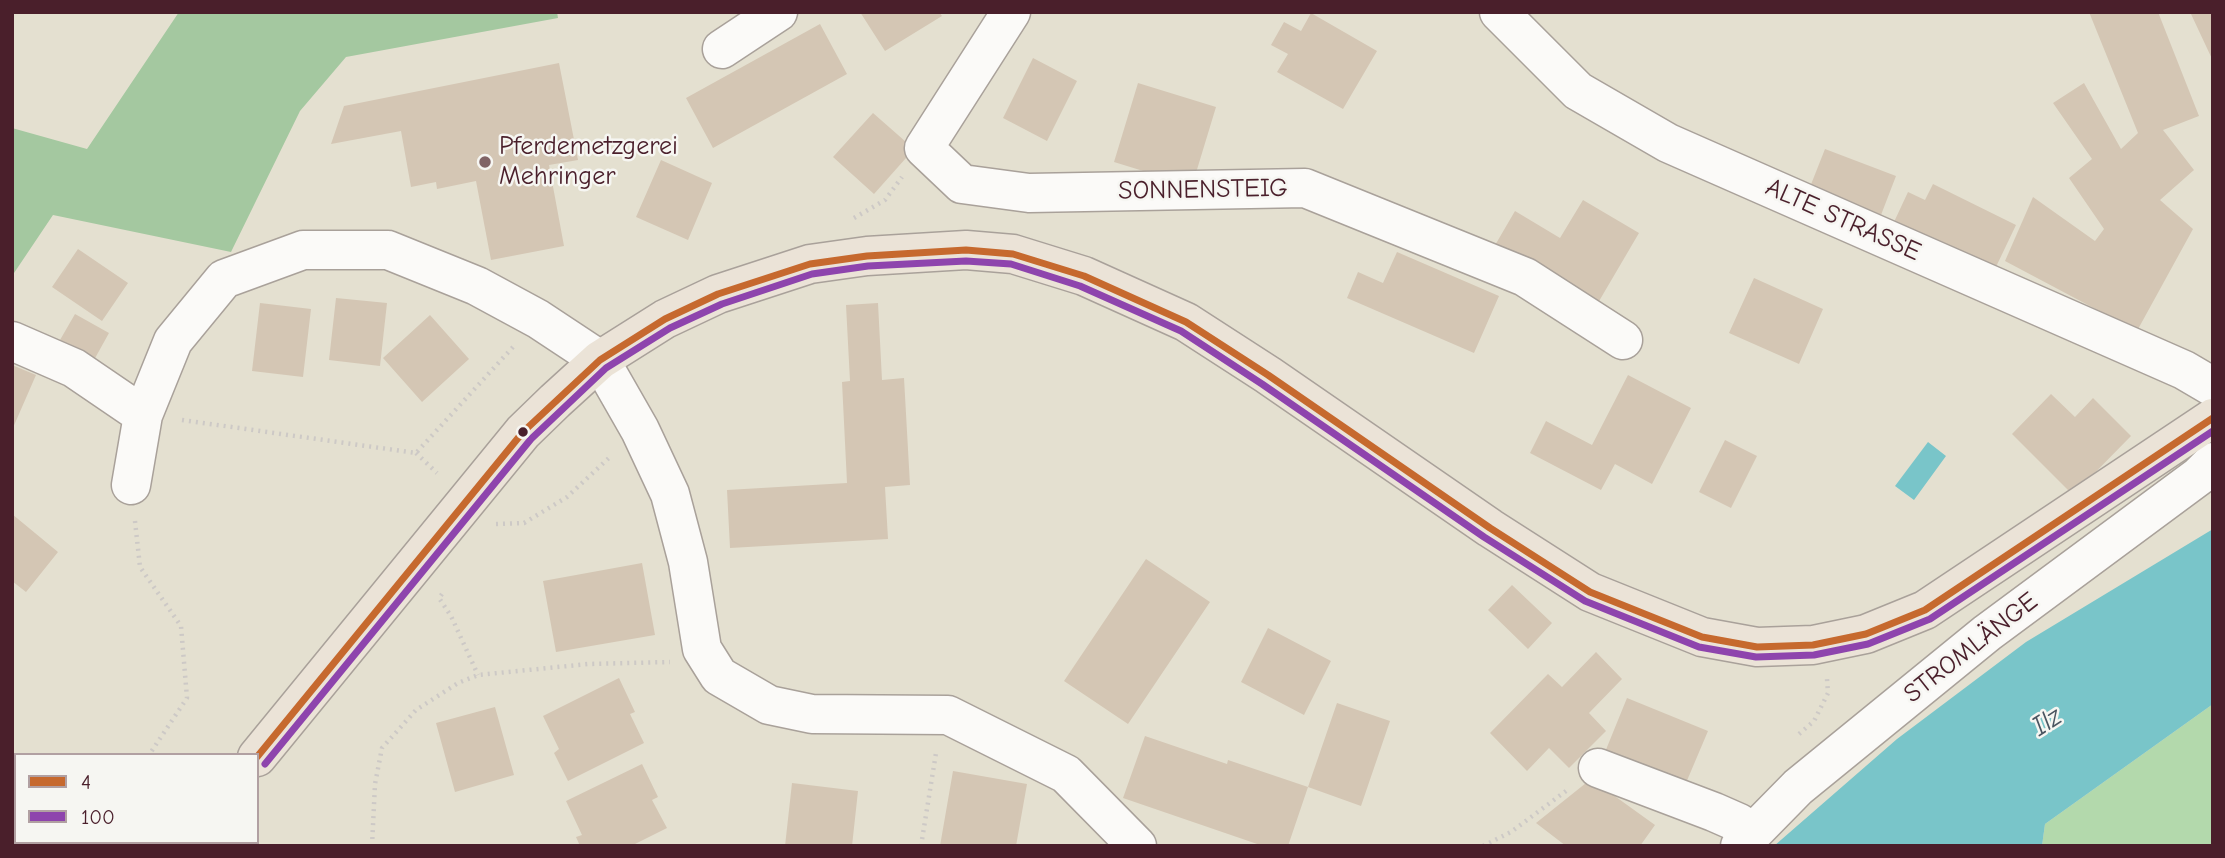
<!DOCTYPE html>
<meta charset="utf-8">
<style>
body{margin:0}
#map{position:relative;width:2225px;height:858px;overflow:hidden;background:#e4e0d0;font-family:"Comic Neue",sans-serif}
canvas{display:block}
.frame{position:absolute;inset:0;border:14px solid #4a1f2b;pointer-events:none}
.legend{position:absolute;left:14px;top:753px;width:245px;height:91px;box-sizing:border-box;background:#f6f6f2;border:2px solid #b1a0a2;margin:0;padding:9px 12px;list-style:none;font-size:21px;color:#4a1f2b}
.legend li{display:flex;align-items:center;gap:14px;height:35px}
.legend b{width:35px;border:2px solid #b1a0a2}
</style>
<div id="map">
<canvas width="2225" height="858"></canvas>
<div class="frame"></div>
<ul class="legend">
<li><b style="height:9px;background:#c6692e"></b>4</li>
<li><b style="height:9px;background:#8e44ad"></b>100</li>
</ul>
</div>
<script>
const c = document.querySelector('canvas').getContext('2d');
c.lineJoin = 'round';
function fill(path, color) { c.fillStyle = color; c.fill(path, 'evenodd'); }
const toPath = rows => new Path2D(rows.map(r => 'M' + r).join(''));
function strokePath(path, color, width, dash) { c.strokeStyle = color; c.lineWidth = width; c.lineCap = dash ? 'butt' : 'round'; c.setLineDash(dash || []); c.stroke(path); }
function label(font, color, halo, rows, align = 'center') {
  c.font = font + ' "Comic Neue",sans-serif'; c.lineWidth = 5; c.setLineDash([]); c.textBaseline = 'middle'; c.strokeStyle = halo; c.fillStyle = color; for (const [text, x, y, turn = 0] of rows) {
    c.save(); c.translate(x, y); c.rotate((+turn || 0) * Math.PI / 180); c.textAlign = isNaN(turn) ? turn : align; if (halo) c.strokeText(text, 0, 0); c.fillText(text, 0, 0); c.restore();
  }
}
fill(toPath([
 [2213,704,2213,846,2042,846,2045,824]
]), '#b3d9ac');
fill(toPath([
 [179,12,557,12,558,18,346,57,300,111,231,252,53,215,12,276,12,128,87,149]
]), '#a4c8a0');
fill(toPath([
 [1928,442,1946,456,1914,500,1895,486],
 [2213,529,2213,704,2045,824,2042,846,1774,846,1897,739,2026,642]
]), '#79c5c9');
fill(toPath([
 [860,12,939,12,942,16,885,51],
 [2089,12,2158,12,2199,116,2163,130,2194,170,2160,200,2193,229,2137,331,2005,261,2033,197,2095,241,2104,229,2069,178,2092,159,2053,103,2084,83,2121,149,2138,133],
 [2193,12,2213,12,2213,61,2191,14],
 [1311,13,1377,51,1343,109,1277,72,1288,54,1271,45,1284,22,1301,31],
 [820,24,847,74,713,148,686,98],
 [1033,58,1077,81,1047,141,1003,118],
 [559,63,578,160,549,165,564,246,491,260,476,181,437,189,436,182,411,187,401,131,331,144,344,106],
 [1138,83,1216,107,1192,186,1114,162],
 [873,113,914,149,874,194,833,157],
 [1825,149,1896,176,1881,215,1810,187],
 [661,160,712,183,688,240,636,217],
 [1933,184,2016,225,1994,271,1894,222,1908,192,1925,200],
 [1583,200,1639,233,1595,308,1494,247,1515,211,1560,238],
 [78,249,128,283,102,321,52,287],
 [1397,252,1499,296,1474,353,1347,298,1358,272,1383,283],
 [1754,278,1823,309,1799,364,1729,333],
 [336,298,387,303,380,366,329,360],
 [260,303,311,309,303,377,252,371],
 [878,303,882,380,904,378,910,485,885,487,888,539,730,548,727,490,847,483,842,382,850,381,846,305],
 [75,314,109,333,94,360,60,340],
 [430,315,469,359,422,402,383,358],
 [12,365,36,375,12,430],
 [1628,375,1691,408,1652,484,1615,464,1601,490,1530,453,1546,421,1592,445],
 [2051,394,2075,417,2093,398,2131,436,2073,495,2012,434],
 [1725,440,1757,456,1731,508,1699,492],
 [12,514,58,552,26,592,12,581],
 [1146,559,1210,602,1128,724,1064,681],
 [642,563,655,635,556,652,543,581],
 [1512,585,1552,623,1528,649,1488,610],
 [1268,628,1331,661,1304,715,1241,682],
 [1596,652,1622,679,1589,713,1606,731,1569,768,1549,748,1527,771,1490,733,1548,674,1562,687],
 [619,678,635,712,630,714,644,743,568,781,554,753,559,749,543,716],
 [1627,698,1708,731,1683,790,1603,757],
 [1337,703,1390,721,1361,806,1308,787],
 [495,707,514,775,455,792,436,723],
 [1145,736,1227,764,1228,760,1308,787,1288,846,1263,846,1123,798],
 [642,764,658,797,652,800,667,828,631,846,580,846,576,837,582,835,566,801],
 [953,771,1027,784,1016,846,940,846],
 [1591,779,1655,825,1640,846,1566,846,1536,823],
 [792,783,858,791,852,846,785,846]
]), '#d4c6b4');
const minor = toPath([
 [1011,12,924,148,962,184,1029,193,1305,188,1525,277,1623,340],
 [1499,12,1578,91,1668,143,2184,370,2213,387],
 [722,49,778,12],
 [12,341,74,368,143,415],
 [131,485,143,415,173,341,224,279,303,250,388,250,477,286,538,319,600,360,640,430,670,494,688,562,702,649,719,676,769,705,812,714,948,715,1066,774,1137,846],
 [1598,768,1714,812,1739,823,1753,833],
 [1740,846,1798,787,1987,633,2199,476,2213,462]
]);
const major = toPath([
 [257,757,523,432,555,401,600,360,665,319,718,294,810,264,867,256,966,250,1013,254,1084,276,1186,322,1268,375,1490,528,1590,592,1702,637,1757,647,1813,645,1866,634,1925,610,2213,418],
 [184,846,187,842]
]);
strokePath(minor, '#a9a19a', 41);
strokePath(major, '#a9a19a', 41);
strokePath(toPath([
 [854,218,885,200,902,177],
 [182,420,416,453,513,347],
 [416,453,437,473],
 [135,521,140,567,181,626,187,698,149,755],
 [496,524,524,523,567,497,611,456],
 [442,594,439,598,451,616,478,675],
 [1799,734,1814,721,1828,693,1827,679],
 [12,844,14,824],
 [372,846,375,784,382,748,416,710,458,683,478,675,588,664,670,662],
 [921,846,936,753],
 [1483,846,1511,832,1570,788]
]), '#cdc9c6', 4.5, [2, 5]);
strokePath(minor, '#fbfaf8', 38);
strokePath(major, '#ebe3d7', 38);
strokePath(toPath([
 [257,757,523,432,600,360,665,319,718,294,810,264,867,256,966,250,1013,254,1084,276,1186,322,1268,375,1490,528,1590,592,1702,637,1757,647,1813,645,1866,634,1925,610,2213,418]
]), '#c6692e', 7);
strokePath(toPath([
 [265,764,531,439,606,368,670,328,722,304,812,274,868,266,966,261,1011,264,1080,286,1181,331,1262,384,1484,537,1585,601,1699,647,1756,657,1814,655,1868,644,1930,619,2213,431]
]), '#8e44ad', 7);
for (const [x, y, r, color] of [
 [485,162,7,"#806365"],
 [523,432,6,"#4a1f2b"]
]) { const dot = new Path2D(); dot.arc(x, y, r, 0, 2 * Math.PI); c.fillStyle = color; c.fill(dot); strokePath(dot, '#f6f6f2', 2.5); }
label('26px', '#4a1f2b', '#f6f6f2', [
 ["Pferdemetzgerei",499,147],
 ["Mehringer",499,177]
], 'left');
label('26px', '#4a1f2b', '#f6f6f2', [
 ["SONNENSTEIG",1203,190,-1],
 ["ALTE STRASSE",1843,220,24],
 ["STROMLÄNGE",1971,648,-38]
]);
label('italic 28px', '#4a5561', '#f6f6f2', [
 ["Ilz",2047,722,-33]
]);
</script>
